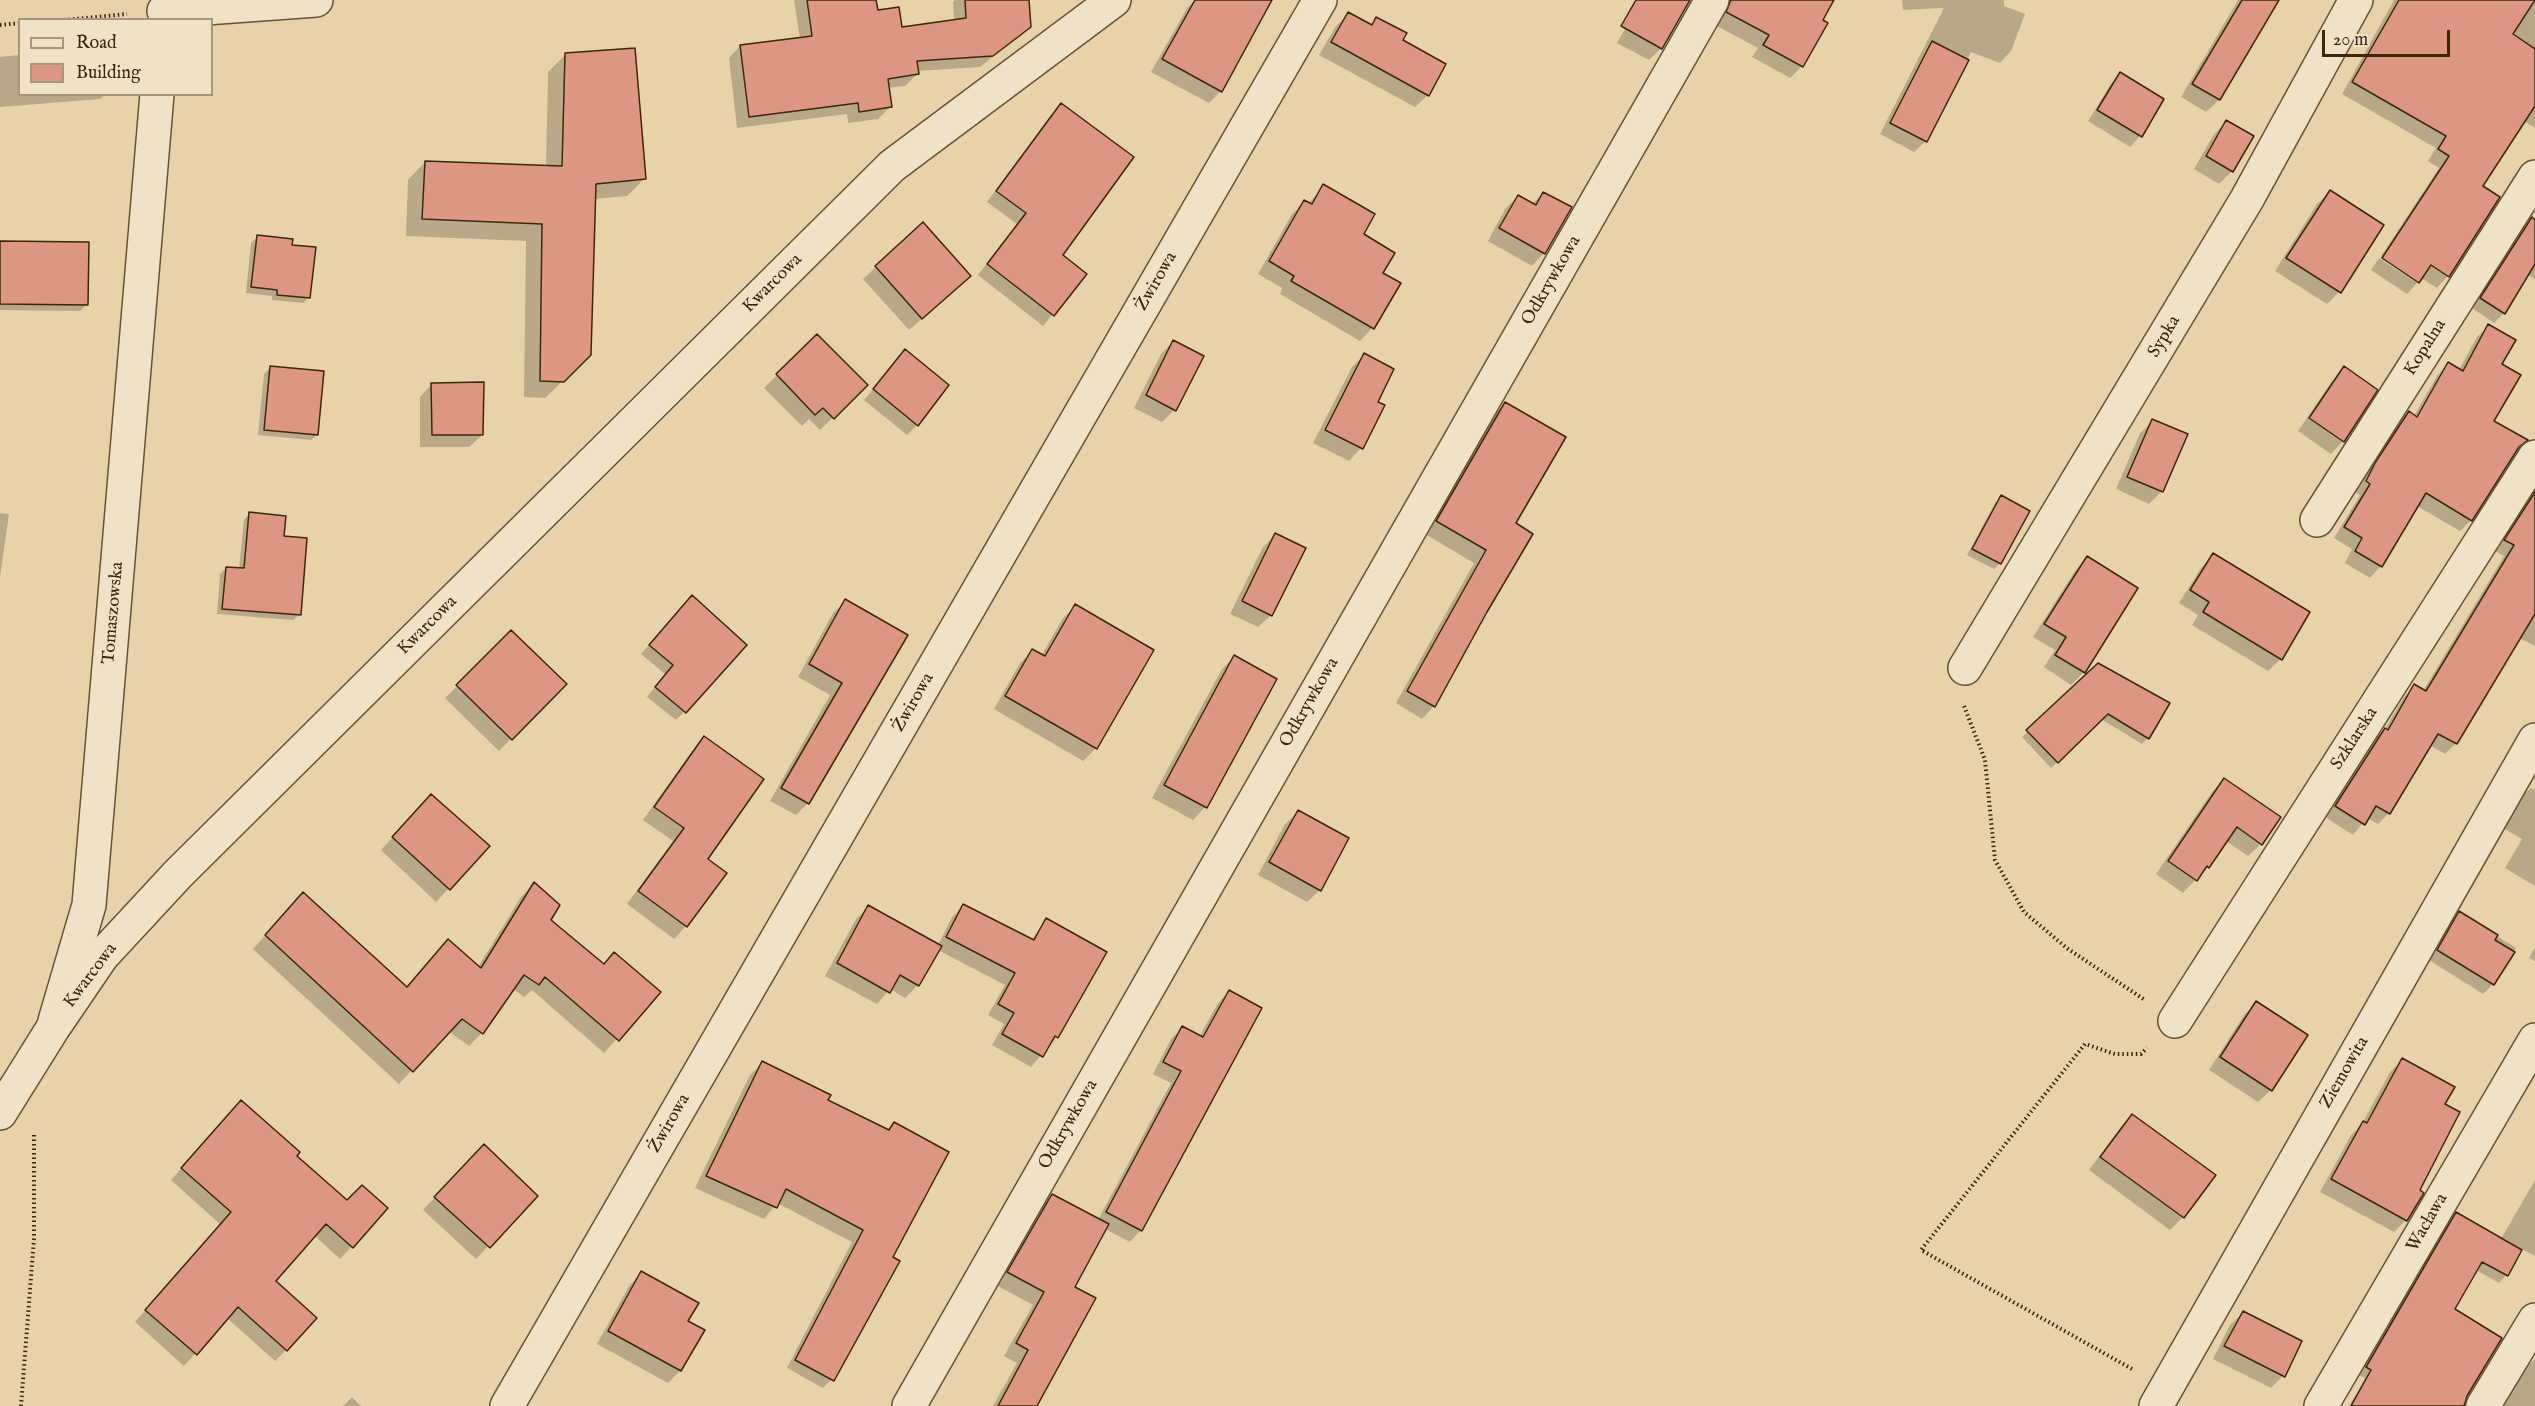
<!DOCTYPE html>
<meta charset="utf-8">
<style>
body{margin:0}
#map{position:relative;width:2535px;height:1406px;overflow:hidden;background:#e8d2a9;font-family:"IM FELL English",serif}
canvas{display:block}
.legend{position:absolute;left:18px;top:18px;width:195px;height:78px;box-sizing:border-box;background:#f0e2c7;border:2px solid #a8977d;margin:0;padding:8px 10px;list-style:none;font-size:18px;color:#3c270e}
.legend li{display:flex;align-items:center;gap:12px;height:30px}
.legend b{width:30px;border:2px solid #a8977d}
.scale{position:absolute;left:2322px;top:30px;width:128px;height:27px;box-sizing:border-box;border:3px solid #3c270e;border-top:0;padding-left:8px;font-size:18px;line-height:21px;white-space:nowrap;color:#3c270e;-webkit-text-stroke:4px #f0e2c7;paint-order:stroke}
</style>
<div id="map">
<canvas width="2535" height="1406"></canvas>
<ul class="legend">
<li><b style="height:8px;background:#f0e2c7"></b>Road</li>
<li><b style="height:16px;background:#dc9681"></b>Building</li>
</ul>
<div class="scale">20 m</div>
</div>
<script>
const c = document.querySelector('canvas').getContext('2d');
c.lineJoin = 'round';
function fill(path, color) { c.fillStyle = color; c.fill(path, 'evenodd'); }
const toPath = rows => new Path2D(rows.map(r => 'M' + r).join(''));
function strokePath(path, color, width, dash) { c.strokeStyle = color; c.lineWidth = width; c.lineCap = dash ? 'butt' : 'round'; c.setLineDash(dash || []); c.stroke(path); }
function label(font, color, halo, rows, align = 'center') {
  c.font = font + ' "IM FELL English",serif'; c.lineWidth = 4.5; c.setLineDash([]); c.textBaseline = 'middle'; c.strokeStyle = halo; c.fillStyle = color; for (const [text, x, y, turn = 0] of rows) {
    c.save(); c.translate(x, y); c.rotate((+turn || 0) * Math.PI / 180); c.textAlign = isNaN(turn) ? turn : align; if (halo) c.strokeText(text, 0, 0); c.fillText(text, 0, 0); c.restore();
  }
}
fill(toPath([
 [794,0,875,0,877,12,901,29,954,21,953,2,955,0,1027,0,1029,27,980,67,917,71,917,74,905,86,887,88,890,107,878,119,848,123,847,114,737,128,729,58,740,46,800,39],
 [1195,0,1265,0,1221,91,1209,103,1151,72,1187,8],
 [1641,0,1689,0,1661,48,1649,60,1617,43],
 [1714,0,1832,0,1821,20,1802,66,1790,78,1752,57,1758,48,1715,25],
 [1902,0,2004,0,2004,6,2025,14,2011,51,2000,63,1971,52,1926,141,1914,152,1880,134,1944,8,1903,10],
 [2238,0,2271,0,2272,9,2219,100,2206,112,2181,97],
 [2394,0,2535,0,2535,128,2524,121,2481,186,2498,197,2448,276,2437,288,2421,278,2418,283,2381,256,2439,168,2428,161,2436,148,2342,94],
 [1348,14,1370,25,1376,18,1428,95,1415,107,1319,55,1336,26],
 [20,55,20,94,105,94,100,99,0,107,0,57],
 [565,55,644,179,627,196,594,199,590,355,545,398,524,397,526,241,406,236,408,180,425,162,546,167,548,72],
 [2120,74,2162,99,2140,136,2130,147,2088,121,2110,85],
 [1061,105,1061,255,1085,274,1043,326,978,275,1017,224,987,202,1051,115],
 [2226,122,2252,137,2231,172,2219,184,2194,169,2214,134],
 [1324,186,1362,235,1381,273,1399,283,1372,328,1360,341,1280,294,1282,288,1258,274,1292,214,1304,202,1308,204],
 [2330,192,2382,225,2339,292,2327,304,2275,271,2317,204],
 [1543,193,1544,253,1532,266,1488,241,1505,209,1518,196,1532,204],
 [2532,219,2535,221,2535,279,2527,274,2504,313,2494,323,2472,308,2522,229],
 [922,224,957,288,909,330,863,279],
 [257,237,291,246,309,297,303,303,272,300,272,296,246,293,251,243],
 [0,242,86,305,80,311,0,310],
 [2379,258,2417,283,2407,294,2371,270],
 [2489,326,2492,421,2515,450,2471,520,2460,531,2417,506,2381,566,2370,578,2345,563,2352,549,2334,538,2360,495,2356,493,2364,476,2398,424,2409,413,2414,416,2437,376,2448,364,2459,370,2477,337],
 [817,336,866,385,820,430,809,419,802,426,764,388],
 [1173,342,1174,410,1162,422,1134,408,1161,354],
 [905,351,917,425,907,435,864,400],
 [1364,355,1376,402,1383,406,1361,448,1349,461,1313,443,1352,367],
 [270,368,317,435,311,440,258,435,264,374],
 [2344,368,2343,441,2331,454,2298,431,2332,381],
 [432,384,482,435,469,447,420,447,420,397],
 [1505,404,1514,524,1486,612,1434,706,1422,719,1396,703,1474,563,1425,534,1493,416],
 [2153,421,2186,435,2161,492,2149,504,2116,489,2140,433],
 [2535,488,2535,646,2519,638,2456,743,2445,754,2429,745,2389,813,2378,824,2367,818,2353,835,2325,817,2374,740,2385,729,2404,697,2415,686,2423,691,2504,556,2495,551],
 [2001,497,2028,511,2000,563,1994,569,1967,555,1995,503],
 [0,513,9,514,0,577],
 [249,514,282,538,299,615,293,620,217,614,220,574,226,568,239,569,244,520],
 [1275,535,1271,615,1258,627,1230,614,1263,547],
 [2213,555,2281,659,2268,671,2192,625,2198,615,2179,603,2201,568],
 [2087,558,2136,589,2084,672,2071,685,2044,667,2055,650,2033,637,2075,571],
 [845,601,906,635,808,803,796,815,770,801,830,695,798,677,833,613],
 [683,606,684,712,676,720,647,697,665,674,641,654],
 [1076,606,1152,650,1096,748,1083,761,994,709,1020,663,1033,651,1041,656,1063,618],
 [511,632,564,685,499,751,445,698],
 [1234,657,1275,679,1205,807,1193,820,1152,798,1222,669],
 [2098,665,2148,738,2142,744,2101,719,2051,768,2022,737],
 [704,738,706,859,686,926,674,939,627,904,673,841,643,820,692,751],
 [2224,780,2261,844,2248,856,2226,841,2208,867,2183,893,2156,874,2212,792],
 [2531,788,2535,790,2535,886,2505,868,2522,839,2503,828,2520,798],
 [419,808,488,846,436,902,381,850],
 [1298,812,1320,890,1307,902,1258,875,1285,824],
 [534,884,549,920,603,965,659,992,604,1053,532,990,524,997,513,989,482,1033,469,1046,448,1031,399,1084,253,949,290,908,406,988,448,941,478,967,521,897],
 [963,906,1031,940,1046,920,1057,1037,1031,1067,992,1045,1004,1024,988,1015,1005,985,938,950,918,985,905,998,890,989,877,1004,825,976,856,919,868,907,938,945,952,917],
 [2460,913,2516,948,2493,984,2483,994,2429,960,2450,922],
 [2535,947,2535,961,2529,958],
 [1229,992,1141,1230,1130,1242,1105,1229,1073,1288,1036,1406,993,1406,1017,1363,1004,1356,1033,1305,996,1285,1040,1208,1052,1196,1098,1220,1171,1083,1153,1074,1171,1039,1182,1028,1199,1037,1218,1003],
 [2256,1003,2271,1090,2258,1102,2209,1070,2244,1015],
 [2402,1060,2443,1104,2458,1113,2406,1220,2394,1232,2320,1192,2351,1135,2362,1124,2390,1072],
 [762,1063,826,1101,887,1130,894,1123,891,1258,835,1376,823,1388,787,1368,852,1242,777,1203,764,1219,695,1188,750,1075],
 [241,1102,295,1156,347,1202,386,1209,340,1259,314,1235,273,1281,286,1350,275,1361,227,1318,184,1366,135,1322,220,1224,171,1180],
 [2132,1116,2213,1176,2183,1217,2170,1230,2089,1170,2120,1128],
 [471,1159,536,1196,476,1259,423,1210],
 [2535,1180,2535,1256,2521,1249,2506,1275,2499,1283,2476,1270,2453,1310,2466,1396,2463,1406,2349,1406,2365,1378,2359,1375,2449,1222,2456,1214,2501,1239],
 [641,1273,686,1322,703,1331,680,1371,668,1383,597,1344,629,1286],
 [2243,1313,2283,1376,2271,1388,2213,1359,2230,1325],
 [2535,1359,2535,1406,2503,1406,2527,1366],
 [352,1397,361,1406,343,1406]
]), '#0003');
const building = toPath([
 [807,0,876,0,878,10,899,7,902,27,966,18,965,0,1029,0,1031,27,993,56,917,61,919,74,888,79,892,107,859,112,858,103,749,117,740,45,812,36,807,0],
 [1195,0,1272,0,1222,92,1162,59,1195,0],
 [1636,0,1690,0,1662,49,1621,26,1636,0],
 [1731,0,1834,0,1823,20,1828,23,1803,67,1763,45,1769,35,1726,12,1731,0],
 [2242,0,2279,0,2220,100,2192,84,2242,0],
 [2399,0,2535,0,2513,34,2535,49,2535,106,2483,186,2500,197,2449,277,2431,265,2419,283,2382,258,2449,156,2438,149,2446,136,2352,82,2399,0],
 [1348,12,1372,25,1376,17,1407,33,1403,40,1446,64,1429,96,1331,42,1348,12],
 [1932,41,1969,60,1927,142,1890,123,1932,41],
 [635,48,646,179,596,184,591,355,564,382,540,381,542,224,422,219,425,161,562,166,565,53,635,48],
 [2120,72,2164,99,2142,137,2097,110,2120,72],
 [1061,103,1134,157,1063,255,1087,274,1054,316,987,264,1026,213,996,191,1061,103],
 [2226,120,2254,136,2233,172,2206,156,2226,120],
 [1323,184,1375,214,1364,234,1395,253,1383,273,1401,283,1374,329,1291,281,1294,276,1269,261,1304,200,1312,204,1323,184],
 [2330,190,2384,225,2341,293,2286,258,2330,190],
 [1543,192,1572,207,1545,254,1499,228,1518,195,1536,205,1543,192],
 [2532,217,2535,220,2535,264,2505,314,2480,298,2532,217],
 [923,222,971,276,922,319,875,266,923,222],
 [257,235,293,239,292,245,316,247,310,298,277,295,277,290,251,287,257,235],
 [0,241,89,242,88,305,0,304,0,241],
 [2488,324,2516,340,2502,364,2521,375,2494,421,2528,440,2519,447,2472,521,2426,493,2382,567,2355,551,2362,538,2344,527,2370,484,2366,481,2375,463,2409,411,2417,417,2448,362,2463,371,2488,324],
 [817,334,868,385,834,419,823,408,815,415,776,374,817,334],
 [1173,340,1204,356,1176,411,1146,395,1173,340],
 [905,349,949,385,918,426,873,389,905,349],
 [1364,353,1394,369,1378,402,1385,405,1363,449,1325,430,1364,353],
 [270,366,324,371,318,435,264,430,270,366],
 [2344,366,2378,390,2344,442,2309,418,2344,366],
 [484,382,483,435,432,435,431,383,484,382],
 [1505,402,1566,437,1516,523,1533,534,1487,612,1435,707,1407,691,1486,550,1436,521,1505,402],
 [2152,419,2188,434,2163,492,2127,477,2152,419],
 [2535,492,2535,614,2457,744,2438,734,2390,814,2376,806,2365,825,2335,806,2385,728,2388,730,2414,684,2426,691,2514,545,2504,540,2535,492],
 [2001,495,2030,511,2001,564,1972,549,2001,495],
 [249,512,286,516,284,536,307,538,301,615,222,609,226,567,244,568,249,512],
 [1275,533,1306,548,1272,616,1242,601,1275,533],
 [2213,553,2310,612,2282,660,2203,612,2209,602,2190,590,2213,553],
 [2087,556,2138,588,2085,673,2055,655,2066,637,2044,624,2087,556],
 [692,595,747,645,686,713,655,687,673,665,649,645,692,595],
 [845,599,908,635,809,804,781,788,842,683,809,664,845,599],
 [1075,604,1154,650,1097,749,1005,696,1032,649,1045,656,1075,604],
 [511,630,567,684,512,740,456,685,511,630],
 [1234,655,1277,679,1207,808,1164,785,1234,655],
 [2098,663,2170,703,2149,739,2108,714,2058,763,2026,730,2098,663],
 [704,736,764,779,708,859,727,873,687,927,638,891,684,828,654,807,704,736],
 [2224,778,2281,817,2262,845,2237,827,2209,868,2207,866,2197,881,2168,861,2224,778],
 [431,794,490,846,450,890,392,837,431,794],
 [1298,810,1349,838,1321,891,1269,862,1298,810],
 [534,882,560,905,551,920,604,964,614,952,661,992,619,1041,545,977,539,985,524,975,483,1034,462,1019,413,1072,265,935,303,892,407,987,448,939,481,968,534,882],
 [963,904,1034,940,1046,918,1107,952,1058,1038,1055,1036,1043,1057,1002,1034,1014,1013,998,1004,1015,973,946,937,963,904],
 [868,905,942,946,919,986,900,975,890,993,837,963,868,905],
 [2459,911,2498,935,2495,940,2515,952,2494,985,2437,950,2459,911],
 [1229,990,1262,1008,1142,1231,1106,1212,1181,1071,1163,1062,1182,1026,1203,1037,1229,990],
 [2256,1001,2308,1035,2272,1091,2220,1057,2256,1001],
 [2402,1058,2455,1087,2445,1104,2460,1112,2420,1190,2424,1193,2407,1221,2331,1179,2363,1121,2367,1123,2402,1058],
 [762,1061,831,1095,828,1100,889,1130,894,1122,949,1152,893,1257,900,1261,834,1381,795,1360,863,1230,786,1189,777,1208,706,1176,762,1061],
 [241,1100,300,1152,297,1156,347,1200,362,1185,388,1208,353,1248,326,1224,276,1281,317,1318,287,1351,238,1307,197,1355,145,1310,231,1212,181,1168,241,1100],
 [2132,1114,2216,1175,2184,1218,2100,1157,2132,1114],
 [484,1144,538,1196,490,1248,434,1197,484,1144],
 [1052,1194,1109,1224,1075,1287,1096,1298,1037,1406,998,1406,1028,1350,1016,1343,1044,1292,1007,1272,1052,1194],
 [2456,1212,2522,1250,2508,1276,2482,1262,2455,1309,2502,1338,2467,1396,2464,1406,2351,1406,2371,1370,2366,1367,2456,1212],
 [641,1271,699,1303,688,1321,705,1330,681,1371,608,1331,641,1271],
 [2243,1311,2302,1341,2285,1377,2224,1346,2243,1311]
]);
fill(building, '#dc9681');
strokePath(building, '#3c270e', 1.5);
const minor = toPath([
 [164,11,316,0],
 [2317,520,2535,177],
 [1965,668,2247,199,2356,0],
 [55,1021,89,905,157,94],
 [2175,1021,2535,457],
 [507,1406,1320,0],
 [909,1406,1712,0],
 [2156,1406,2535,740],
 [2321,1406,2535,1040],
 [2483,1406,2535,1320]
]);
const tertiary = toPath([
 [0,1113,53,1028,102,956,178,874,892,166,1114,0]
]);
strokePath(minor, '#675235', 36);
strokePath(tertiary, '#675235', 36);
strokePath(toPath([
 [64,20,127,14],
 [0,25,20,23],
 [1964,706,1985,760,1995,860,2024,912,2068,949,2145,1000],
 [2132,1369,1921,1250,2085,1044,2115,1054,2141,1054,2147,1048],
 [21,1406,34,1238,34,1135]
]), '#3c270e', 4, [1.5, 3]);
strokePath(minor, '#f0e2c7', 33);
strokePath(tertiary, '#f0e2c7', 33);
label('18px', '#3c270e', '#f0e2c7', [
 ["Odkrywkowa",1552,281,-60],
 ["Żwirowa",1157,282,-60],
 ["Kwarcowa",773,284,-45],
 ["Sypka",2165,337,-59],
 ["Kopalna",2426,348,-58],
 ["Tomaszowska",114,613,-85],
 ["Kwarcowa",428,626,-45],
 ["Żwirowa",914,703,-60],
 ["Odkrywkowa",1310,703,-60],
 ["Szklarska",2355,739,-57],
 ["Kwarcowa",91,976,-53],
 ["Ziemowita",2345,1073,-60],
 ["Żwirowa",670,1124,-60],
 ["Odkrywkowa",1069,1125,-60],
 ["Wacława",2428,1223,-60]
]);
</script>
